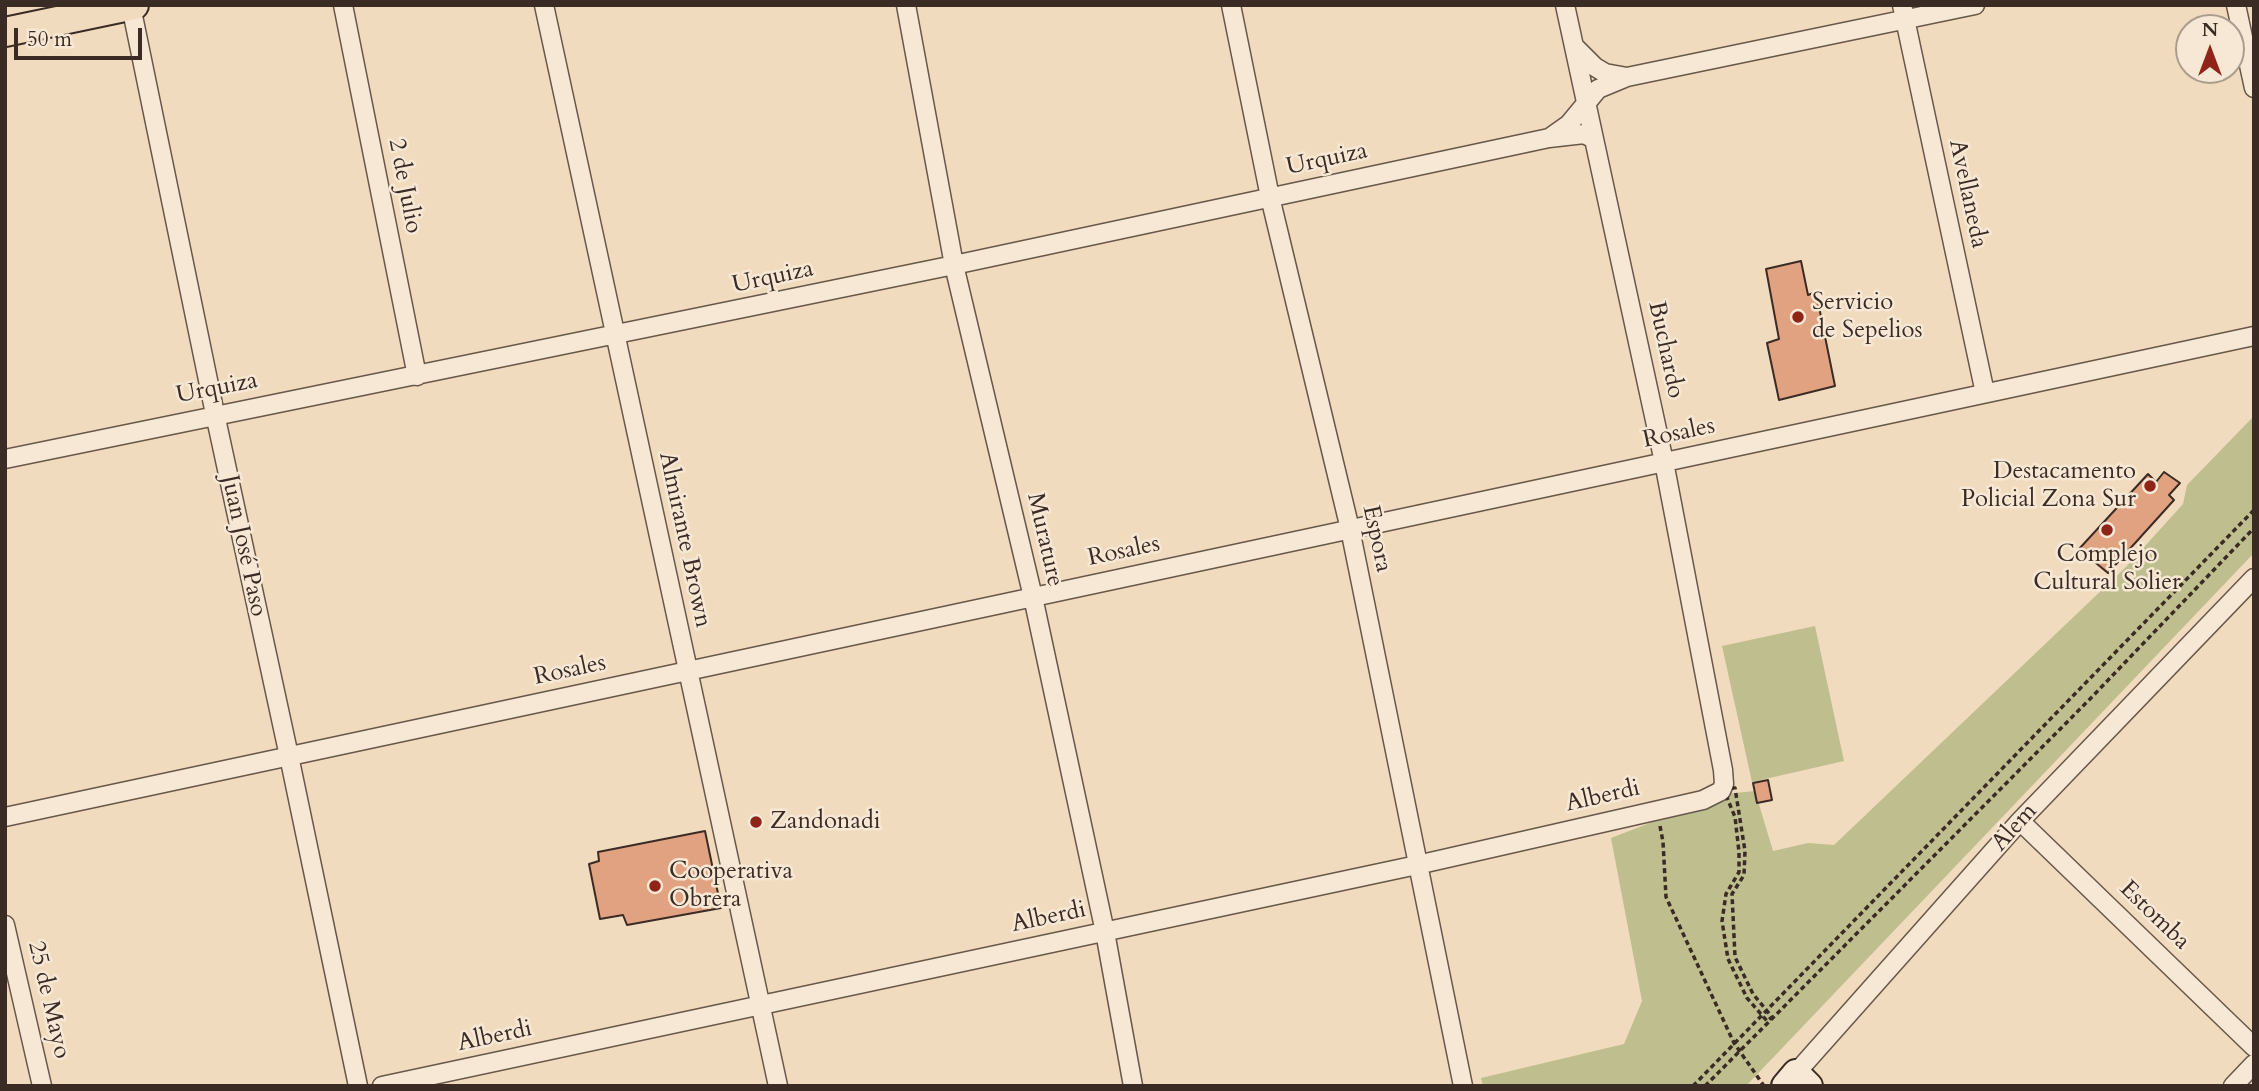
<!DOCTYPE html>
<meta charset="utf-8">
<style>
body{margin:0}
#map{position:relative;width:2259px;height:1091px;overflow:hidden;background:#f1dbbe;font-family:Cardo,serif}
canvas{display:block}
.frame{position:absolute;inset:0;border:7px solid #3a2b24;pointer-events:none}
.north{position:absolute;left:2175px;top:14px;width:70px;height:70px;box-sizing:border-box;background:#f6e8d5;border:2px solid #ab9c8e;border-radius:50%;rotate:0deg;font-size:19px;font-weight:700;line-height:28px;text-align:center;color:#3a2b24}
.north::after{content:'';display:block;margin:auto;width:24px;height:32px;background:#8f2418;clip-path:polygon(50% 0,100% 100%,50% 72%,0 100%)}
.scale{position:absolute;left:14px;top:28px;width:128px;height:32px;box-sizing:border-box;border:4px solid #3a2b24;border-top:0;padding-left:9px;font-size:21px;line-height:24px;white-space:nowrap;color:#3a2b24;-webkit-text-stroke:5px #f6e8d5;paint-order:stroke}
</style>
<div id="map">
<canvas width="2259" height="1091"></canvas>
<div class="frame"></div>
<div class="north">N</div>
<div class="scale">50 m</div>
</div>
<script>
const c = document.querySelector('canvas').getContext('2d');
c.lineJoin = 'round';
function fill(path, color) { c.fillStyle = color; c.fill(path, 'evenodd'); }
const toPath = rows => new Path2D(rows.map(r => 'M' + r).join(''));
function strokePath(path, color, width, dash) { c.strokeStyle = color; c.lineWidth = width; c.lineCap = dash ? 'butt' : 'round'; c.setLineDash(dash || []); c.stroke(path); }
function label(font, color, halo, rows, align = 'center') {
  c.font = font + ' Cardo,serif'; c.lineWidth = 5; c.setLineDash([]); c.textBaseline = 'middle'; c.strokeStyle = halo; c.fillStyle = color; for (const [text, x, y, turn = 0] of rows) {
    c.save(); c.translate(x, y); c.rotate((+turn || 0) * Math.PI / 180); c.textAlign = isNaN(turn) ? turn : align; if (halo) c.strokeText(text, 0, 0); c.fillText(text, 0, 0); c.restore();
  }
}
fill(toPath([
 [2254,416,2254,553,1746,1086,1483,1086,1481,1078,1624,1044,1642,1001,1611,838,1725,794,1755,791,1773,851,1808,843,1834,845,2126,567,2183,504,2187,485],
 [1815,626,1844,761,1752,782,1722,646]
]), '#bfbe8e');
const building = toPath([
 [1801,261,1808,295,1816,292,1835,386,1779,400,1767,343,1779,339,1766,269,1801,261],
 [2164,472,2180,483,2169,495,2174,500,2108,573,2079,549,2148,474,2156,482,2164,472],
 [1768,780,1772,800,1757,803,1753,783,1768,780],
 [705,831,721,908,627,925,623,915,600,919,589,864,599,861,598,852,705,831]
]);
fill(building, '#e0a281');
strokePath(building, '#3a2b24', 2);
const street = toPath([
 [343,5,417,376],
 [544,5,778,1086],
 [906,5,954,265,1033,597,1105,932,1133,1086],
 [1231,5,1270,197,1350,529,1463,1086],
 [1902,5,1985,393],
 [2236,5,2254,88],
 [131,6,215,414,289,756,358,1086],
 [1574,46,1595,67,1605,73,1627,77],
 [1552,136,1569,124,1598,89,1627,77,1975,5],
 [5,459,954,265,1549,138,1584,134,1594,139],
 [5,817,2254,336],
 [2020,821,2254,1047],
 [5,925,42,1086],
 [1796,1073,2020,821,2254,578],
 [382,1086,1417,865,1703,800,1721,791,1724,784,1723,770,1664,462,1565,5],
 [2233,1086,2254,1064]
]);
const secondary = toPath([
 [1785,1086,1796,1073,1809,1086]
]);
const primary = toPath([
 [5,32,134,5]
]);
strokePath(street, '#68574a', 21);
strokePath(secondary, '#3a2b24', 30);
strokePath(primary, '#3a2b24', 32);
strokePath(toPath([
 [1723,788,1735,788,1745,851,1744,875,1732,894,1735,957,1753,994,1772,1017,1767,1021,1747,998,1728,959,1722,921,1726,894,1739,872,1739,852,1735,817,1723,788],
 [1660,826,1663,842,1666,897,1734,1043,1764,1086],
 [1693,1086,2254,510],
 [1705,1086,2089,700,2254,528]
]), '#3a2b24', 3.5, [5, 3.5]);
strokePath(street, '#f6e8d5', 18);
strokePath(secondary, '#f6e8d5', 26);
strokePath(primary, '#f1dbbe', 28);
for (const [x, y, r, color] of [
 [1798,317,7,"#8f2418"],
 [2150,486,7,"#8f2418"],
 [2107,530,7,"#8f2418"],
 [756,822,7,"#8f2418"],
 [655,886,7,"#8f2418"]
]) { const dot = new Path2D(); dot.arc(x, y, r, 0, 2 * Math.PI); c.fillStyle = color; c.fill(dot); strokePath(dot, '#f6e8d5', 2.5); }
label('24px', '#3a2b24', '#f6e8d5', [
 ["Urquiza",1327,160,-12],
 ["2 de Julio",404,186,79],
 ["Avellaneda",1967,194,78],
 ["Urquiza",773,278,-12],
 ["Buchardo",1665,350,78],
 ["Urquiza",217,389,-11],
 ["Rosales",1679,434,-12],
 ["Espora",1376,539,78],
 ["Almirante Brown",684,540,78],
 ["Murature",1044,540,77],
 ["Juan José Paso",243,546,78],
 ["Rosales",1124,552,-12],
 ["Rosales",570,671,-12],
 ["Alberdi",1603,797,-13],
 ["Alem",2015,828,-48],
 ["Estomba",2154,916,44],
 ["Alberdi",1049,918,-12],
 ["25 de Mayo",48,1000,77],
 ["Alberdi",495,1037,-12]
]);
label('24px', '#3a2b24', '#f6e8d5', [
 ["Servicio",1812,303],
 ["de Sepelios",1812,331],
 ["Destacamento",2136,472,"right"],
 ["Policial Zona Sur",2136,500,"right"],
 ["Complejo",2107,555,"center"],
 ["Cultural Solier",2107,583,"center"],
 ["Zandonadi",770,822],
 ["Cooperativa",669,872],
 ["Obrera",669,900]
], 'left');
</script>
